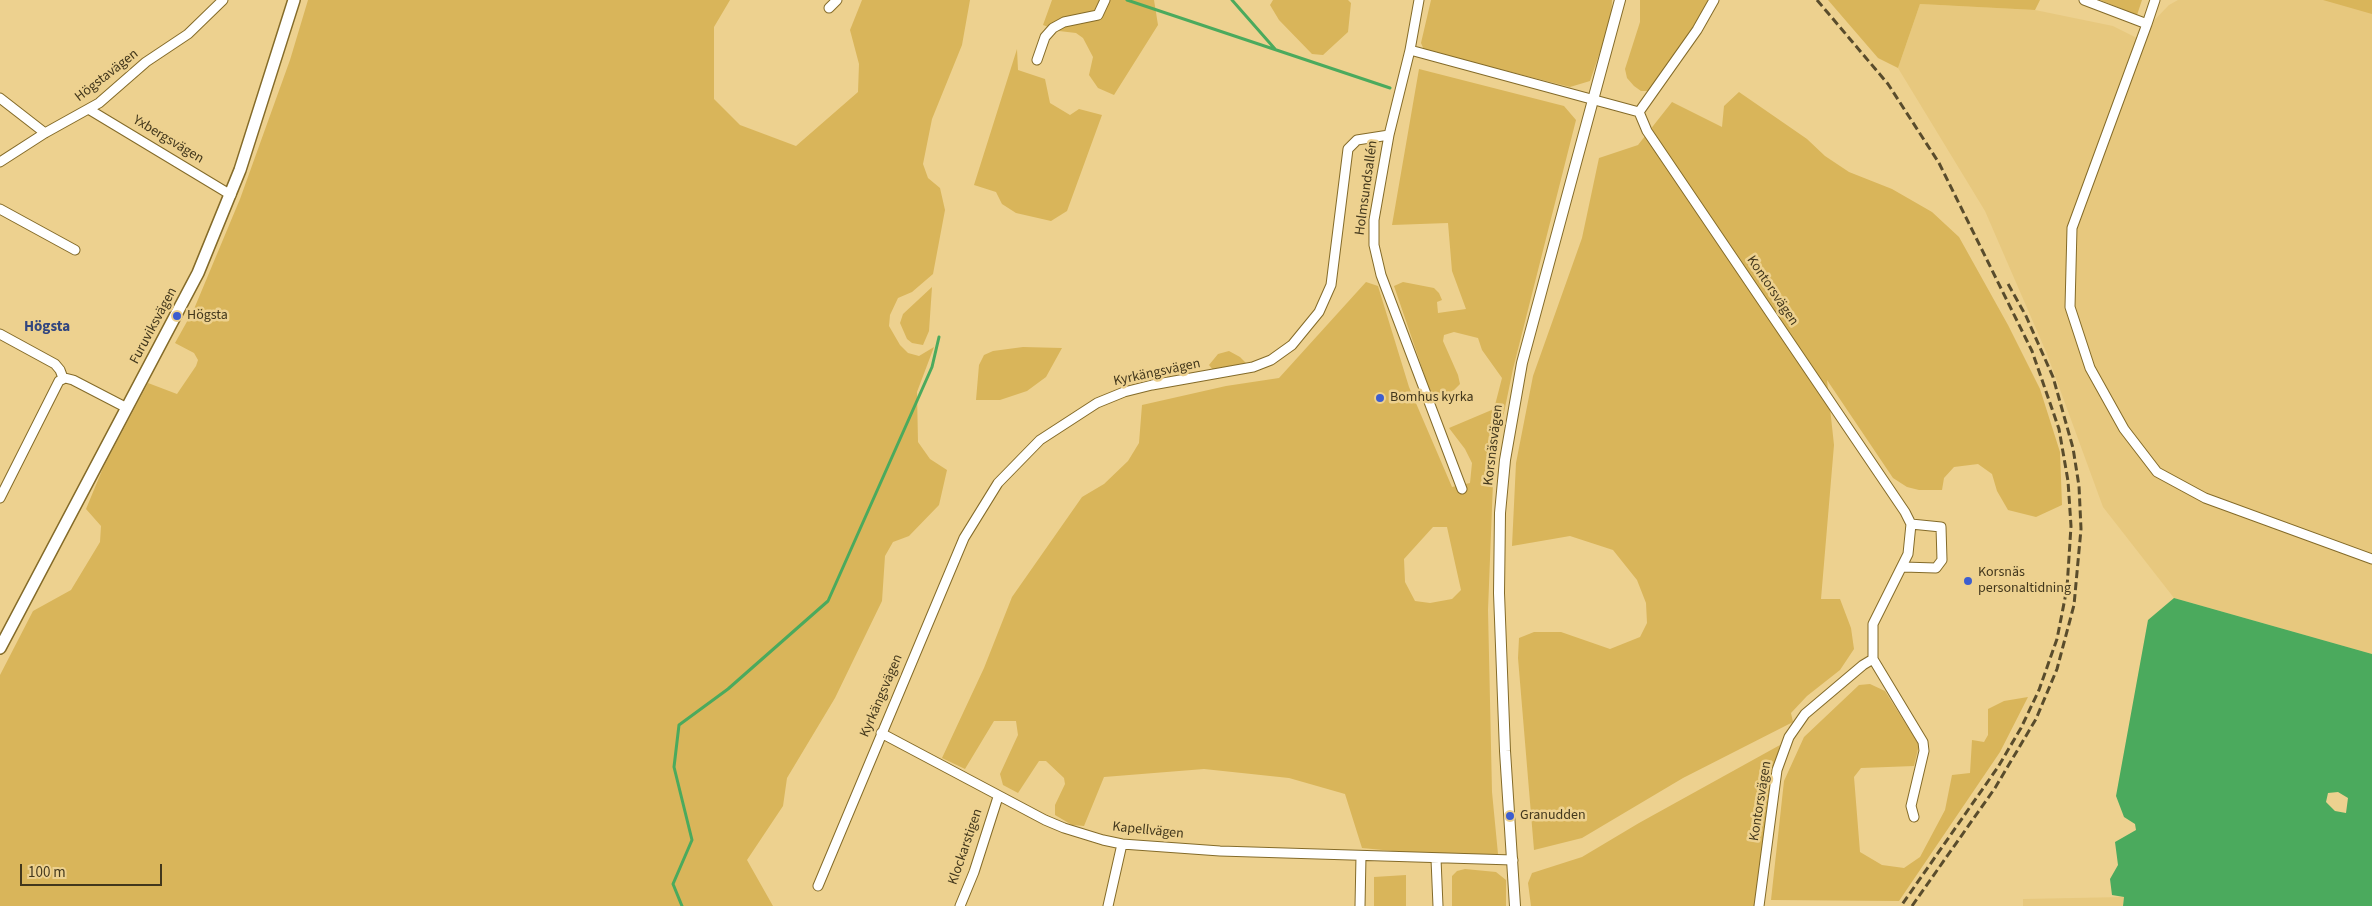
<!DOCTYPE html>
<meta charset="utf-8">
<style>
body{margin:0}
#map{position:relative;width:2372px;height:906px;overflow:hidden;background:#edd18f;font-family:"Source Sans 3",sans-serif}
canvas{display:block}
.scale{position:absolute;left:20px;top:864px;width:142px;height:22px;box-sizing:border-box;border:2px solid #42371c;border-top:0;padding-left:6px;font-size:15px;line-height:18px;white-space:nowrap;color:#42371c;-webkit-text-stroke:4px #edd18f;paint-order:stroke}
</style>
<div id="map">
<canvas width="2372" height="906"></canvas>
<div class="scale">100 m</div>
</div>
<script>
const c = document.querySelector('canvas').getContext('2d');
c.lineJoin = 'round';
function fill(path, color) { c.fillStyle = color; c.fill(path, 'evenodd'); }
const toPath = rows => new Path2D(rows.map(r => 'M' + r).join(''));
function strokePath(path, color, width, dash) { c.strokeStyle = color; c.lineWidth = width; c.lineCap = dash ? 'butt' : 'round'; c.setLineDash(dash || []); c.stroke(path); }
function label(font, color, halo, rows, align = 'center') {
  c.font = font + ' "Source Sans 3",sans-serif'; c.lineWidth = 5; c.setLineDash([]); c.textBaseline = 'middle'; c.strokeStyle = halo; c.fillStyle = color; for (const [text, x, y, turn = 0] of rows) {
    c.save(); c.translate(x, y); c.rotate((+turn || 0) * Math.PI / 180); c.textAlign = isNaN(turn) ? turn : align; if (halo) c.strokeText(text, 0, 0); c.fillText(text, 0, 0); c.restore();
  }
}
fill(toPath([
 [2178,0,2372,0,2372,654,2174,598,2103,507,2047,354,1985,211,1898,68,1920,4,2035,10,2113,26,2137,38,2169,5],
 [2124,897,2123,906,2023,906,2023,899]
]), '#e7c87e');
fill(toPath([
 [308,0,730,0,714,27,714,99,740,125,796,146,858,92,859,64,850,30,862,0,970,0,962,45,932,119,923,164,928,178,940,188,945,210,933,274,912,292,898,298,890,315,889,326,900,345,908,353,919,356,934,347,917,392,918,442,930,459,947,470,939,505,909,536,893,542,885,556,882,601,835,698,787,778,783,806,747,860,773,906,0,906,0,675,33,611,71,590,100,542,101,526,86,509,103,468,148,383,177,394,196,366,198,360,194,353,175,343,194,309,240,199,290,60],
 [1052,0,1154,0,1158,25,1114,95,1098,88,1089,75,1093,57,1083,38,1076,33,1059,31,1043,25],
 [1273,0,1348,0,1351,3,1348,32,1323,55,1312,54,1279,20,1270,5],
 [1431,0,1612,0,1611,20,1590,81,1570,87,1424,50,1421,43],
 [1640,0,1708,0,1702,15,1648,91,1641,91,1634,86,1627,78,1625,69,1640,22],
 [1828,0,2040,0,2035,10,1920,4,1898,68,1878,58],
 [2100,0,2142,0,2137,15],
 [2323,0,2372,0,2372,14],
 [1017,49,1018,70,1045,79,1050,103,1070,115,1079,109,1102,115,1067,211,1051,221,1016,213,1002,204,996,192,974,185],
 [1419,69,1564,106,1576,120,1513,369,1501,427,1493,482,1488,610,1492,792,1498,854,1435,855,1362,848,1345,794,1289,778,1204,769,1104,777,1084,826,1072,825,1055,815,1055,805,1065,784,1064,778,1046,761,1039,761,1018,793,1003,785,1000,774,1018,735,1016,721,994,721,965,769,942,758,984,668,1012,597,1082,497,1104,484,1128,461,1139,443,1142,405,1226,386,1279,378,1366,282,1378,286,1409,387,1452,487,1470,483,1472,463,1465,449,1449,428,1494,409,1502,378,1482,350,1478,338,1454,332,1444,335,1443,341,1458,375,1460,384,1454,390,1433,400,1394,286,1403,282,1434,288,1439,293,1442,300,1437,302,1438,313,1466,309,1452,271,1448,223,1392,225],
 [1433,527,1447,527,1461,590,1452,599,1430,603,1415,601,1405,582,1404,559],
 [1739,92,1807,139,1825,156,1849,172,1892,189,1932,212,1959,237,2008,325,2040,389,2060,452,2062,505,2036,517,2008,510,1997,491,1992,474,1978,464,1954,467,1944,478,1942,490,1919,490,1907,487,1893,478,1827,380,1834,445,1821,599,1840,599,1851,628,1854,649,1840,670,1807,696,1791,713,1793,722,1683,778,1582,838,1534,850,1518,658,1519,638,1534,632,1561,632,1610,649,1640,637,1647,623,1646,603,1637,580,1613,550,1570,536,1512,546,1516,463,1533,376,1582,238,1599,158,1638,145,1672,102,1722,127,1724,106],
 [932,287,929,331,923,345,912,343,907,339,900,323,903,314],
 [1023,347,1062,348,1046,377,1027,391,1000,400,976,400,979,365,984,355,993,351],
 [1229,351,1240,357,1247,364,1213,370,1209,365,1218,354],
 [1870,684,1885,691,1919,745,1914,766,1861,768,1854,777,1860,852,1882,865,1904,868,1920,857,1945,810,1952,775,1970,773,1972,740,1984,742,1988,735,1988,709,2004,701,2028,697,2000,752,1899,901,1771,900,1784,781,1804,737,1859,685],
 [1780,745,1772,778,1755,906,1531,906,1528,883,1532,873,1582,857,1639,823],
 [1465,869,1496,872,1506,880,1506,906,1452,906,1452,876,1457,871],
 [1406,875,1406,906,1374,906,1374,877]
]), '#d9b55a');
fill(toPath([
 [2174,598,2372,654,2372,906,2123,906,2124,897,2112,895,2110,879,2118,865,2115,842,2136,830,2135,824,2124,817,2116,796,2148,620],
 [2338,792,2348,798,2346,813,2335,811,2326,802,2328,793]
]), '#4baa5d');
strokePath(toPath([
 [1127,0,1390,88],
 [1232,0,1275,49],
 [682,906,673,884,692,840,674,767,679,725,728,689,828,601,932,367,939,337]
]), '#4baa5d', 3);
const minor = toPath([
 [1419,0,1410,50,1389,135,1374,220,1374,245,1381,275,1462,489],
 [2084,0,2147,24,2072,228,2070,307,2090,368,2124,429,2157,472,2205,498,2372,559],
 [829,8,837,0],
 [2147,24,2155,0],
 [1410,50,1639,112,1647,131,1905,512,1911,524,1908,554,1873,624,1873,659],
 [1037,60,1045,37,1053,28,1064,22,1098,15,1105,0],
 [0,98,45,133],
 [90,110,231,195],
 [1639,112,1697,30,1714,0],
 [0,162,45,133,99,103,146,62,188,34,223,0],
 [0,209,75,250],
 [0,334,55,364,60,370,63,378],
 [0,498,59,381,65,378,73,380,127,408],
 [1903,567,1936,568,1942,560,1941,527,1911,524],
 [1873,659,1923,742,1924,751,1911,806,1914,817],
 [881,733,1045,820,1064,828,1103,840,1122,844,1220,851,1513,860],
 [1436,859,1438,906],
 [818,886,964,538,998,483,1040,440,1097,403,1124,392,1152,385,1253,367,1271,360,1292,345,1319,312,1331,285,1348,149,1357,140,1389,135],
 [960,906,974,872,998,797],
 [1108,906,1122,844],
 [1360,906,1361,856],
 [1759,906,1777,770,1789,737,1805,714,1863,665,1873,659]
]);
const tertiary = toPath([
 [1515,906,1505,751,1499,593,1500,513,1505,460,1522,363,1620,0]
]);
const secondary = toPath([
 [0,648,198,273,240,170,294,0]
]);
strokePath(minor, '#846b29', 11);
strokePath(tertiary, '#846b29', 12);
strokePath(secondary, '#846b29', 14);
strokePath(minor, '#fff', 9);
strokePath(tertiary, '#fff', 10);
strokePath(secondary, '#fff', 11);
strokePath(toPath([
 [1817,0,1888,84,1939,163,2032,351,2059,429,2068,481,2071,526,2067,588,2057,639,2039,690,2021,728,1998,767,1901,906],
 [1912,906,1995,788,2036,719,2057,669,2074,605,2081,529,2079,486,2073,448,2053,377,2026,316,2007,282]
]), '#594c2c', 3, [8, 4]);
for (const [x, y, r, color] of [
 [177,316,5,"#3d5ecf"],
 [1380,398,5,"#3d5ecf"],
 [1968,581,5,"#3d5ecf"],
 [1510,816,5,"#3d5ecf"]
]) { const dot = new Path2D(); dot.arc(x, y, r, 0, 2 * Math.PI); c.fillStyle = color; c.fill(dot); strokePath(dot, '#edd18f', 2); }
label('14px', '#42371c', '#edd18f', [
 ["Högstavägen",107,76,-38],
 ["Yxbergsvägen",168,140,31],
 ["Holmsundsallén",1367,188,-82],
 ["Kontorsvägen",1772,291,56],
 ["Furuviksvägen",154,326,-62],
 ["Kyrkängsvägen",1157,373,-12],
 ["Korsnäsvägen",1494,445,-83],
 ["Kyrkängsvägen",882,696,-67],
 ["Kontorsvägen",1761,801,-81],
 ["Kapellvägen",1148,831,6],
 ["Klockarstigen",966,847,-71]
]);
label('14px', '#42371c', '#edd18f', [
 ["Högsta",187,316],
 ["Bomhus kyrka",1390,398],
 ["Korsnäs",1978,573],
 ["personaltidning",1978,589],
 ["Granudden",1520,816]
], 'left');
label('bold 15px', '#32467f', '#edd18f', [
 ["Högsta",47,328]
]);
</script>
